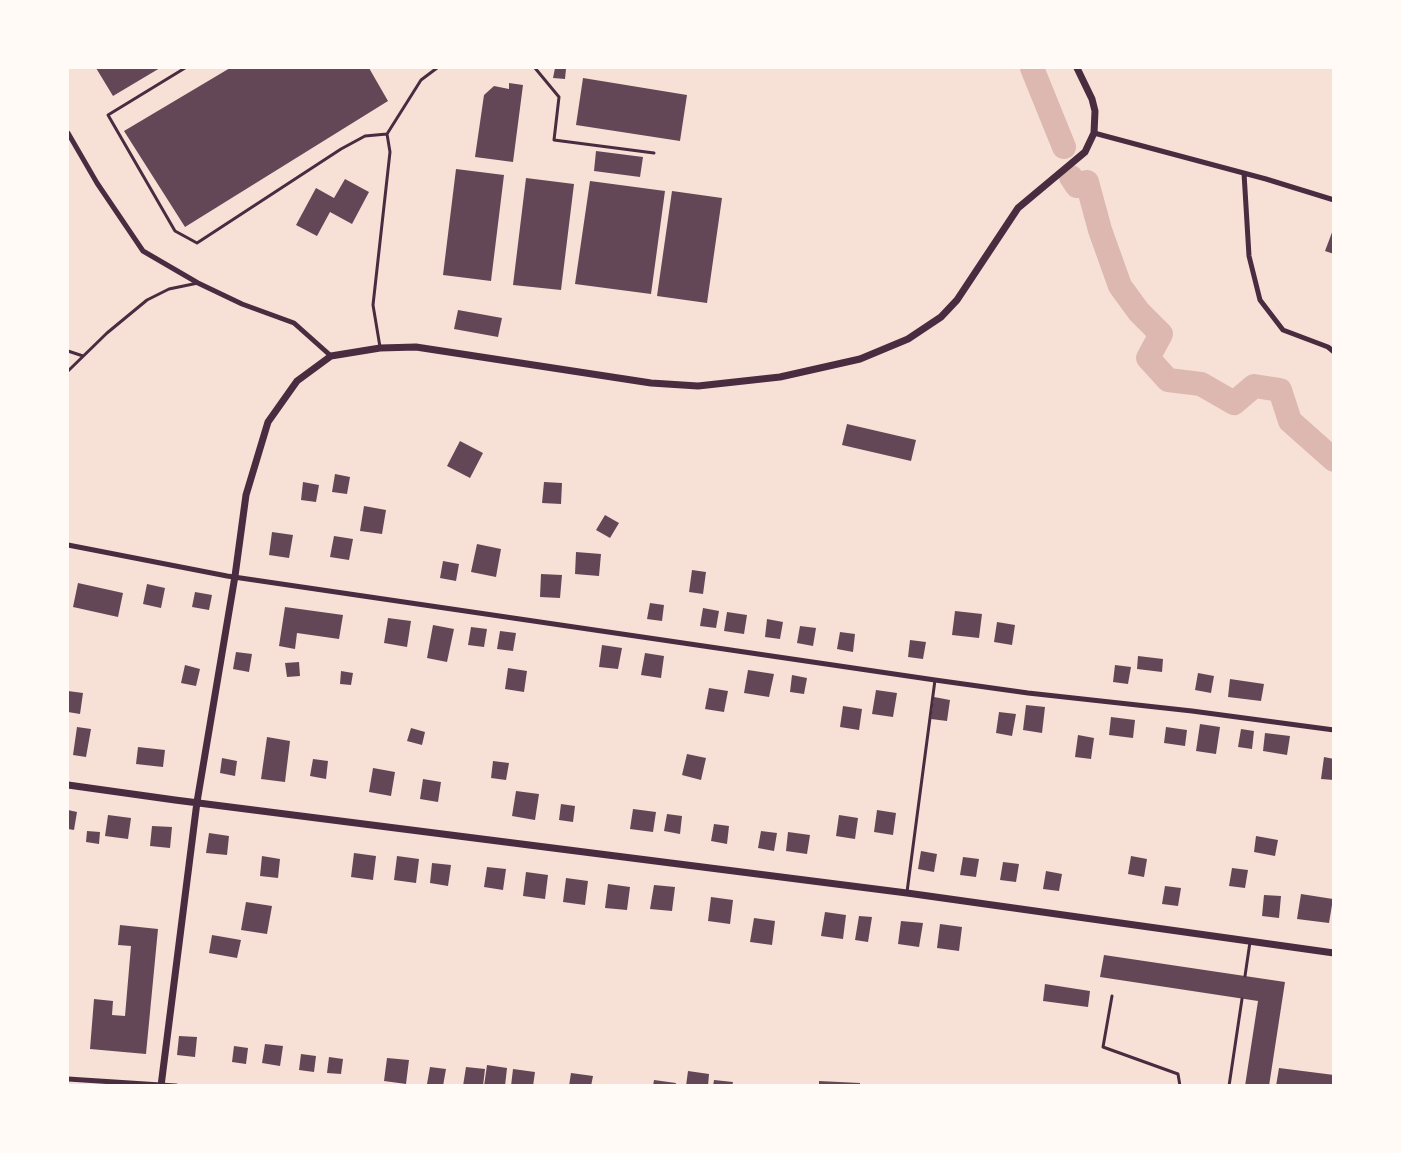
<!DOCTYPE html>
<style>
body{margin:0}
#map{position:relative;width:1401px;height:1153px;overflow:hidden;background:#f7e1d7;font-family:Mulish,sans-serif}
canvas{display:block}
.frame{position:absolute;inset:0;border:69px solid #fffaf5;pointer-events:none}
</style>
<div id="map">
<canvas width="1401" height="1153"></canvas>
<div class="frame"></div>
</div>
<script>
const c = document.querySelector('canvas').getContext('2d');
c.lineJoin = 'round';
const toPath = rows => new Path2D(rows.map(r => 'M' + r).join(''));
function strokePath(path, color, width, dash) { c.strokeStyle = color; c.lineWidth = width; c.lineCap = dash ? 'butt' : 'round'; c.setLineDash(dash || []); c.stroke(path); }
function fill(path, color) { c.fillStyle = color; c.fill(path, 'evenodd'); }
strokePath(toPath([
 [1032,68,1064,147],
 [1071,177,1077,186,1087,182,1100,230,1120,286,1139,312,1161,334,1148,358,1168,380,1201,384,1234,403,1254,386,1280,390,1290,421,1334,460]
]), '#dcb8b0', 24);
fill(toPath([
 [96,68,160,68,113,96],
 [230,68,369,68,388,101,185,227,124,131],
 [555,68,566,69,565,79,553,78],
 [583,78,687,95,680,141,576,125],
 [509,83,523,85,513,162,475,157,484,95,494,86,509,89],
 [596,151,643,157,640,177,594,171],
 [456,169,504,175,491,281,443,275],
 [526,178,574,184,561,290,513,285],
 [345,179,369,192,352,224,330,212,317,236,296,225,316,188,334,198],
 [590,181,665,191,651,294,575,284],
 [672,191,722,198,707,303,657,296],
 [1334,227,1334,254,1325,251],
 [458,310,502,318,498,337,454,329],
 [847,424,916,440,911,461,842,445],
 [460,441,483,453,470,478,447,466],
 [335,474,350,477,347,494,332,492],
 [303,482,319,485,316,502,301,500],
 [544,482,562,483,561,504,542,503],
 [364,506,386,510,382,534,360,531],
 [605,515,619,523,610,538,596,530],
 [272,532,293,535,289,558,269,555],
 [334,536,353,539,349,560,330,557],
 [477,544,501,549,496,577,471,572],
 [576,552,601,554,599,576,575,574],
 [443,561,459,564,456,581,440,578],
 [692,570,706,572,703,594,689,592],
 [541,574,562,575,560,598,540,597],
 [78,583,123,593,118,617,73,607],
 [147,584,165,588,161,608,143,604],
 [195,592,212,595,209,610,192,607],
 [650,603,664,605,662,621,647,619],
 [285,607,343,615,339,639,297,633,295,649,279,646],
 [703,608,719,611,716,628,700,626],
 [955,611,982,614,979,638,952,635],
 [727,612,747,615,744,634,724,631],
 [388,618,411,621,407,647,384,643],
 [767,619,783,622,780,639,765,637],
 [997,622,1015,625,1012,645,994,642],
 [433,625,454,629,447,662,427,658],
 [800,626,816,628,813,646,797,643],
 [471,627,487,629,484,647,468,645],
 [500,631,516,633,513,651,497,649],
 [840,632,855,634,853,652,837,649],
 [910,640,926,642,923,659,908,657],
 [602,645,622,648,618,669,599,667],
 [236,652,252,654,249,672,233,669],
 [645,653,664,656,661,678,641,675],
 [1138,656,1163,659,1162,672,1137,669],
 [299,662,300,676,287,677,285,663],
 [185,665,200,669,196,686,181,683],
 [1115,665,1131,667,1128,684,1113,682],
 [508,668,527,671,524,692,505,689],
 [748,670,774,674,769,697,744,693],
 [341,671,353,673,351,685,340,684],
 [1198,673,1214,676,1211,693,1195,690],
 [792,675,807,678,804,694,790,692],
 [1230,679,1264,684,1261,701,1228,697],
 [709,688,728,691,724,712,705,709],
 [876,690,897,693,893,717,872,714],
 [68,691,83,693,80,714,68,712],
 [934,697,950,700,947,721,931,719],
 [1026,705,1045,707,1042,733,1023,730],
 [843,706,862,709,859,730,840,727],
 [999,712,1016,714,1012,736,996,733],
 [1111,717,1135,720,1133,738,1109,735],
 [1200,724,1220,727,1216,754,1196,751],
 [77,727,91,729,86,757,73,755],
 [1166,727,1187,730,1185,746,1164,743],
 [411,728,425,732,422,745,407,741],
 [1241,729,1254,731,1252,749,1238,747],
 [1265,733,1290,736,1287,755,1263,751],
 [1078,735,1094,738,1091,759,1075,757],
 [267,737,290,741,285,782,261,779],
 [138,747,165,750,163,767,136,764],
 [687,754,706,758,701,780,682,775],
 [1324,757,1334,759,1334,780,1321,779],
 [222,758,237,761,235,776,220,773],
 [313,759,328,761,326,779,310,776],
 [493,761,509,763,506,780,491,778],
 [373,768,395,772,391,796,369,792],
 [423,779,441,782,438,802,420,799],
 [516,791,539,794,535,820,512,816],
 [561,804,575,806,573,822,559,820],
 [633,809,656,812,653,832,630,829],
 [68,810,77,812,74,830,68,829],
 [877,810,896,813,893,835,874,832],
 [667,814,682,816,680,834,664,831],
 [108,815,131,818,128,839,105,836],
 [839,815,858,818,855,839,836,836],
 [714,824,729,826,727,844,711,841],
 [152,826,172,827,170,848,150,846],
 [87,831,100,832,99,844,86,842],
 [761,831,777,833,774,851,758,848],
 [788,832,810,835,807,854,786,851],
 [209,833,229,836,227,855,206,853],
 [1256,836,1278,840,1275,856,1254,852],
 [921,851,937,854,934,872,918,869],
 [354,853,376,856,373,880,351,877],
 [262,856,280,859,278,878,260,876],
 [397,856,419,859,416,883,394,880],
 [1131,856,1147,859,1144,877,1128,874],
 [963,857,979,859,976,877,960,875],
 [1003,862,1019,864,1016,882,1000,880],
 [432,863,451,865,448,886,430,883],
 [487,867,506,869,503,890,484,887],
 [1232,868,1248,870,1245,888,1229,886],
 [1046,871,1062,874,1059,891,1043,889],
 [526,872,548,875,545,899,523,896],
 [566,878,588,881,585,905,563,902],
 [608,884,630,887,627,910,605,908],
 [654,885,675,887,672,911,650,909],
 [1165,886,1181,888,1178,906,1162,904],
 [1301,894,1333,899,1329,923,1297,919],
 [1264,895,1281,896,1279,918,1262,916],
 [711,897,733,900,730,924,708,921],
 [246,902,272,906,267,934,241,930],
 [825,912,846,915,843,939,821,936],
 [859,916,872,917,868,942,855,940],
 [754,918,775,921,772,945,750,942],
 [901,921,923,923,919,947,898,944],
 [940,924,962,927,959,951,937,948],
 [120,925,158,929,146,1054,90,1049,94,999,113,1001,112,1015,125,1016,131,946,118,945],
 [212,935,241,940,237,958,209,953],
 [1104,955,1285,982,1269,1086,1245,1086,1258,1001,1100,977],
 [1045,984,1090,991,1088,1007,1043,1001],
 [179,1036,197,1037,195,1057,177,1055],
 [265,1044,283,1046,280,1066,262,1063],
 [234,1046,248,1048,246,1064,232,1062],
 [301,1054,316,1056,314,1072,299,1070],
 [329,1057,343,1059,341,1074,327,1073],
 [387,1058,409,1060,406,1084,384,1081],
 [487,1065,507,1068,505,1086,484,1086],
 [430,1067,446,1069,443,1086,427,1084],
 [466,1067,485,1069,483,1086,463,1086],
 [1279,1068,1334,1075,1334,1086,1276,1086],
 [513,1069,535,1072,533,1086,511,1086],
 [688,1071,709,1074,708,1086,686,1086],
 [571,1073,593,1076,591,1086,569,1086],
 [654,1080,676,1083,675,1086,653,1086],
 [714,1080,733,1082,732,1086,713,1086],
 [819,1081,860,1083,860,1086,819,1086]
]), '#644757');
strokePath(toPath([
 [185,68,108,115,175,231,197,243,341,149,365,136,387,134,390,152,373,305,380,347],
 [535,68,559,97,554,140,654,153],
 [387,134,421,80,437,68],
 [68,351,83,356],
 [68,371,107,333,147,300,169,289,198,283],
 [907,892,935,680],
 [1245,976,1250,942],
 [1112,996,1103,1047,1178,1074,1180,1086],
 [1229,1086,1242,999]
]), '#4a2c40', 3);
strokePath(toPath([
 [68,133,97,183,143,251,198,283,242,304,294,323,331,356],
 [1094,133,1266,179,1334,200],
 [1244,173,1249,256,1260,300,1283,330,1328,347,1334,352],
 [68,545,227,576,935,680,1028,693,1192,711,1334,730],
 [68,1079,176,1086]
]), '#4a2c40', 5);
strokePath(toPath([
 [68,785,175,800,907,893,1334,953],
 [161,1086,197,802,235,576,246,495,268,422,297,381,331,356,380,348,416,347,651,383,698,386,780,377,860,359,908,339,941,317,957,300,1018,208,1085,152,1094,133,1095,111,1092,99,1077,68]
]), '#4a2c40', 7);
</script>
